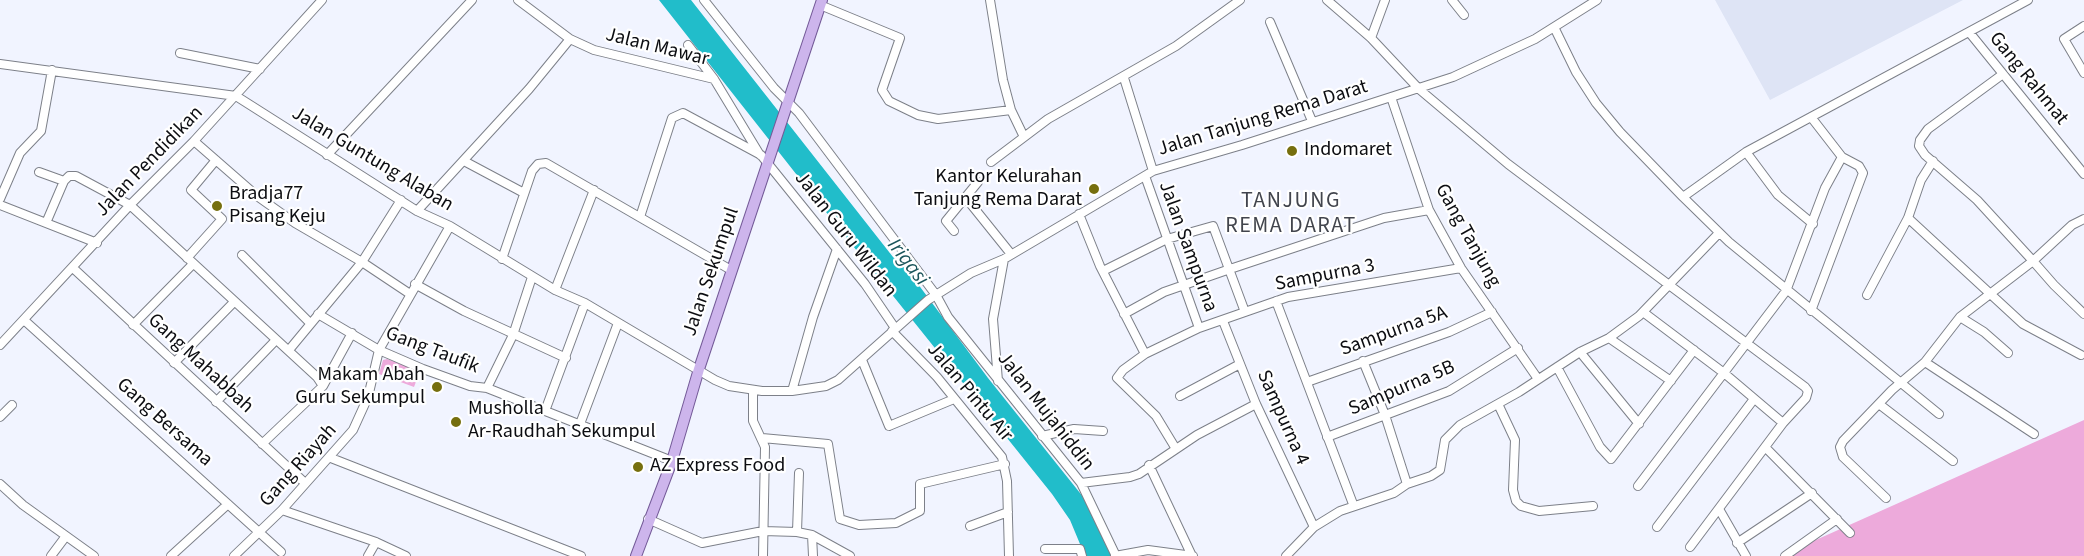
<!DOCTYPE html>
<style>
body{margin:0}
canvas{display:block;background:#f1f4ff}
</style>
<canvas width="2084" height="556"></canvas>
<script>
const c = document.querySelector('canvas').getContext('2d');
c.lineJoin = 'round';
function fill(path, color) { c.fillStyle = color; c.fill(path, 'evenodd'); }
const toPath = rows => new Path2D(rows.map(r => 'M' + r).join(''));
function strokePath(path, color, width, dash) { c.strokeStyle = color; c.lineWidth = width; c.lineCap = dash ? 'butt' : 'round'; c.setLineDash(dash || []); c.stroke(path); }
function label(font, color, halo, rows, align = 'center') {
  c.font = font + ' "Source Sans 3",sans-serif'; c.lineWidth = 4.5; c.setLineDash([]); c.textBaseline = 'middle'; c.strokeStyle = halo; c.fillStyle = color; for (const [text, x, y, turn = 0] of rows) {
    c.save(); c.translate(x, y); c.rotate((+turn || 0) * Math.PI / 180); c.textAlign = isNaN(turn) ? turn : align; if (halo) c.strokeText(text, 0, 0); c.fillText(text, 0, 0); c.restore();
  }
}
fill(toPath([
 [1715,0,1963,0,1770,100]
]), '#dee4f5');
fill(toPath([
 [387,359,420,371,414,387,379,374,383,360],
 [2084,420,2084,556,1780,556]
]), '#edaadb');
fill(toPath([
 [659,0,691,0,893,257,906,268,988,378,1092,508,1113,556,1085,556,1070,520,1052,494,841,231]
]), '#21bdca');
const minor = toPath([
 [518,0,570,39,594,50,714,79,760,155],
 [704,0,774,88,799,113,936,295,948,317,1081,483,1116,556],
 [990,0,1003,80,1011,110,1024,137],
 [1327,0,1371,38,1419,89,1508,164,1805,387,1808,391,1806,398,1783,423],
 [1452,0,1464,15],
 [820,5,900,38,882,90,889,101,918,115,938,119,1011,110],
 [1270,22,1312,121],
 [2084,26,2064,39,2084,73],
 [1554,27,1576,72,1596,103,1620,132,1683,197],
 [1969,32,2084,174],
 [1371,38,1385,0],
 [688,45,714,79],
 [180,53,260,69],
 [0,64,236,96,417,211,450,226,555,290,585,303,715,380,729,386,762,391,792,391,826,386,838,380,928,300,971,273,1004,259,1153,171,1242,145,1453,77,1535,39,1597,0],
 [1124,78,1153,171],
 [1391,97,1429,210,1461,268,1538,379],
 [194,141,257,196,295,223,362,262,410,294],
 [1746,152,1778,195,1813,224],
 [327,155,472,0],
 [464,161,524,193],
 [991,162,1048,119,1176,46,1240,0],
 [39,172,64,181,69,176,76,176,130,205,317,377,323,386,262,444],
 [1145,176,1199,328],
 [966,198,1011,254],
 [0,199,20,153,41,131,52,70],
 [0,205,97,243],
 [417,211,529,89,570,39],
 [1079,214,1100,266,1145,354],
 [640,217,672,118,683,113,761,155,865,284,895,328],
 [1908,218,2023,324,2081,355],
 [2084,219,2072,225,2033,261,2054,285,2084,314],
 [46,223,64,181],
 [954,231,946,221,978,182],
 [242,255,310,323],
 [187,258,222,219,191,190,216,160],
 [502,259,532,171,538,164,546,163,731,270],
 [73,268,305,483],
 [1103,271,1167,239,1213,226,1245,312],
 [415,284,464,311,566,358],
 [555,290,594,190],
 [1867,295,1908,218,1921,180,1933,161],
 [1276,301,1353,504],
 [1811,311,1863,173,1859,166,1842,157,1811,117],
 [1643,312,1724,373,1783,423,1690,547],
 [318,314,379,350,423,369,470,386,487,388,672,461],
 [1124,314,1164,292,1230,269,1384,218,1429,210],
 [1960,317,1984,332,2008,353],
 [24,320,281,552],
 [1223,321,1256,404,1314,527],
 [133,325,193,264],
 [892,331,937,377,1002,457,1007,481,1009,556],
 [1609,338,1671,381],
 [0,345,130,205,194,141,322,0],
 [289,350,362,262,401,200],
 [1580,352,1639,424],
 [862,360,889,426,954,399],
 [1925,362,2034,434],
 [174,363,234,302],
 [1557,367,1600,447,1611,459,1694,350],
 [998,381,993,319,1004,259],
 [1307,382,1449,332,1492,312],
 [323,386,352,333],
 [487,388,513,335,532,277],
 [753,390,753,421,765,447,763,556],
 [792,391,813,317,837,249],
 [1180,396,1240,364],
 [216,402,276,340],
 [1498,404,1515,440,1513,490,1516,501,1521,506,1539,511,1593,506],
 [1879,404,1953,461],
 [545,411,585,303],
 [1939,414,1729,242,1683,197,1746,152,2028,0],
 [0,417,12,405],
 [580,424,618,323],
 [1042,436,1074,429,1103,431],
 [1327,437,1449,391,1518,348],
 [762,438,828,444,840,519,859,525,896,523,920,511,920,484,1005,464],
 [1765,447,1850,533],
 [1176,449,1156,416,1117,378,1123,370,1145,354,1199,328,1288,297,1461,268],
 [331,458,581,556],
 [1149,465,1192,556],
 [1081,483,1130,477,1139,474,1197,435,1256,404],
 [0,484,23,505,94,556],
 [1407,484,1431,476,1440,470,1445,440,1460,425,1519,392,1580,352,1609,338,1639,316,1719,233],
 [1638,486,1786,291,1825,188,1842,157],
 [1886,498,1843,457,1840,447,1843,441,1892,390,1925,362,1960,317,2033,261,1977,200,1925,155,1919,146,1920,140,1928,129,2003,74],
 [1719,509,1746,556],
 [282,510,376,542,406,556],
 [648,519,702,543,763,531,797,532,812,535,850,556],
 [970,526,1008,512],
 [1657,527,1754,399],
 [797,532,799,473],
 [812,535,813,556],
 [1737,543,1812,493],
 [1045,549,1080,549,1082,556],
 [51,556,66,536],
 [171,556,228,504],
 [234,556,282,510,353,430,368,397,379,350,450,226],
 [368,556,376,542],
 [1115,556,1148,550,1193,556],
 [1286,556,1314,527,1340,511,1394,493,1407,484,1385,415,1363,361],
 [1785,556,1837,519]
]);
const major = toPath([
 [636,556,672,461,699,369,822,0]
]);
strokePath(minor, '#7d8089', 10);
strokePath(major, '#745a98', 12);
strokePath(minor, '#fff', 8);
strokePath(major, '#cdb5ec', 10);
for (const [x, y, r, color] of [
 [1292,151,6,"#766f0e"],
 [1094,189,6,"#766f0e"],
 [217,206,6,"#766f0e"],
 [437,387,6,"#766f0e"],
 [456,422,6,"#766f0e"],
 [638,467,6,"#766f0e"]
]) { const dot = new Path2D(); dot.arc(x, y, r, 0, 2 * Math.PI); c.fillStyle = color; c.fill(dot); strokePath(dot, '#fff', 2); }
label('20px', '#0c0d11', '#fff', [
 ["Jalan Mawar",657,48,14],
 ["Gang Rahmat",2028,79,51],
 ["Jalan Tanjung Rema Darat",1263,119,-17],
 ["Jalan Guntung Alaban",372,160,31],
 ["Jalan Pendidikan",150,162,-46],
 ["Jalan Guru Wildan",845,235,52],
 ["Gang Tanjung",1467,236,61],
 ["Jalan Sampurna",1187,247,70],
 ["Jalan Sekumpul",712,272,-71],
 ["Sampurna 3",1325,276,-11],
 ["Sampurna 5A",1394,332,-20],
 ["Gang Taufik",432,351,21],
 ["Gang Mahabbah",200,364,43],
 ["Sampurna 5B",1402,389,-23],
 ["Jalan Pintu Air",969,393,50],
 ["Jalan Mujahiddin",1045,412,52],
 ["Sampurna 4",1282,418,66],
 ["Gang Bersama",164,423,42],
 ["Gang Riayah",299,466,-48]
]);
label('20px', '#0c0d11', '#fff', [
 ["Indomaret",1304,151],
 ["Kantor Kelurahan",1082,178,"right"],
 ["Tanjung Rema Darat",1082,201,"right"],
 ["Bradja77",229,195],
 ["Pisang Keju",229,218],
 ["Makam Abah",425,376,"right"],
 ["Guru Sekumpul",425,399,"right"],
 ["Musholla",468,410],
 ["Ar-Raudhah Sekumpul",468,433],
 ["AZ Express Food",650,467]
], 'left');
label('italic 21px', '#1b555b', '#fff', [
 ["Irigasi",907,263,52]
]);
c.letterSpacing = '1.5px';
label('22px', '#42454d', '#fff', [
 ["TANJUNG",1291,202],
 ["REMA DARAT",1291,227]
]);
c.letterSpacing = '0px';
</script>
